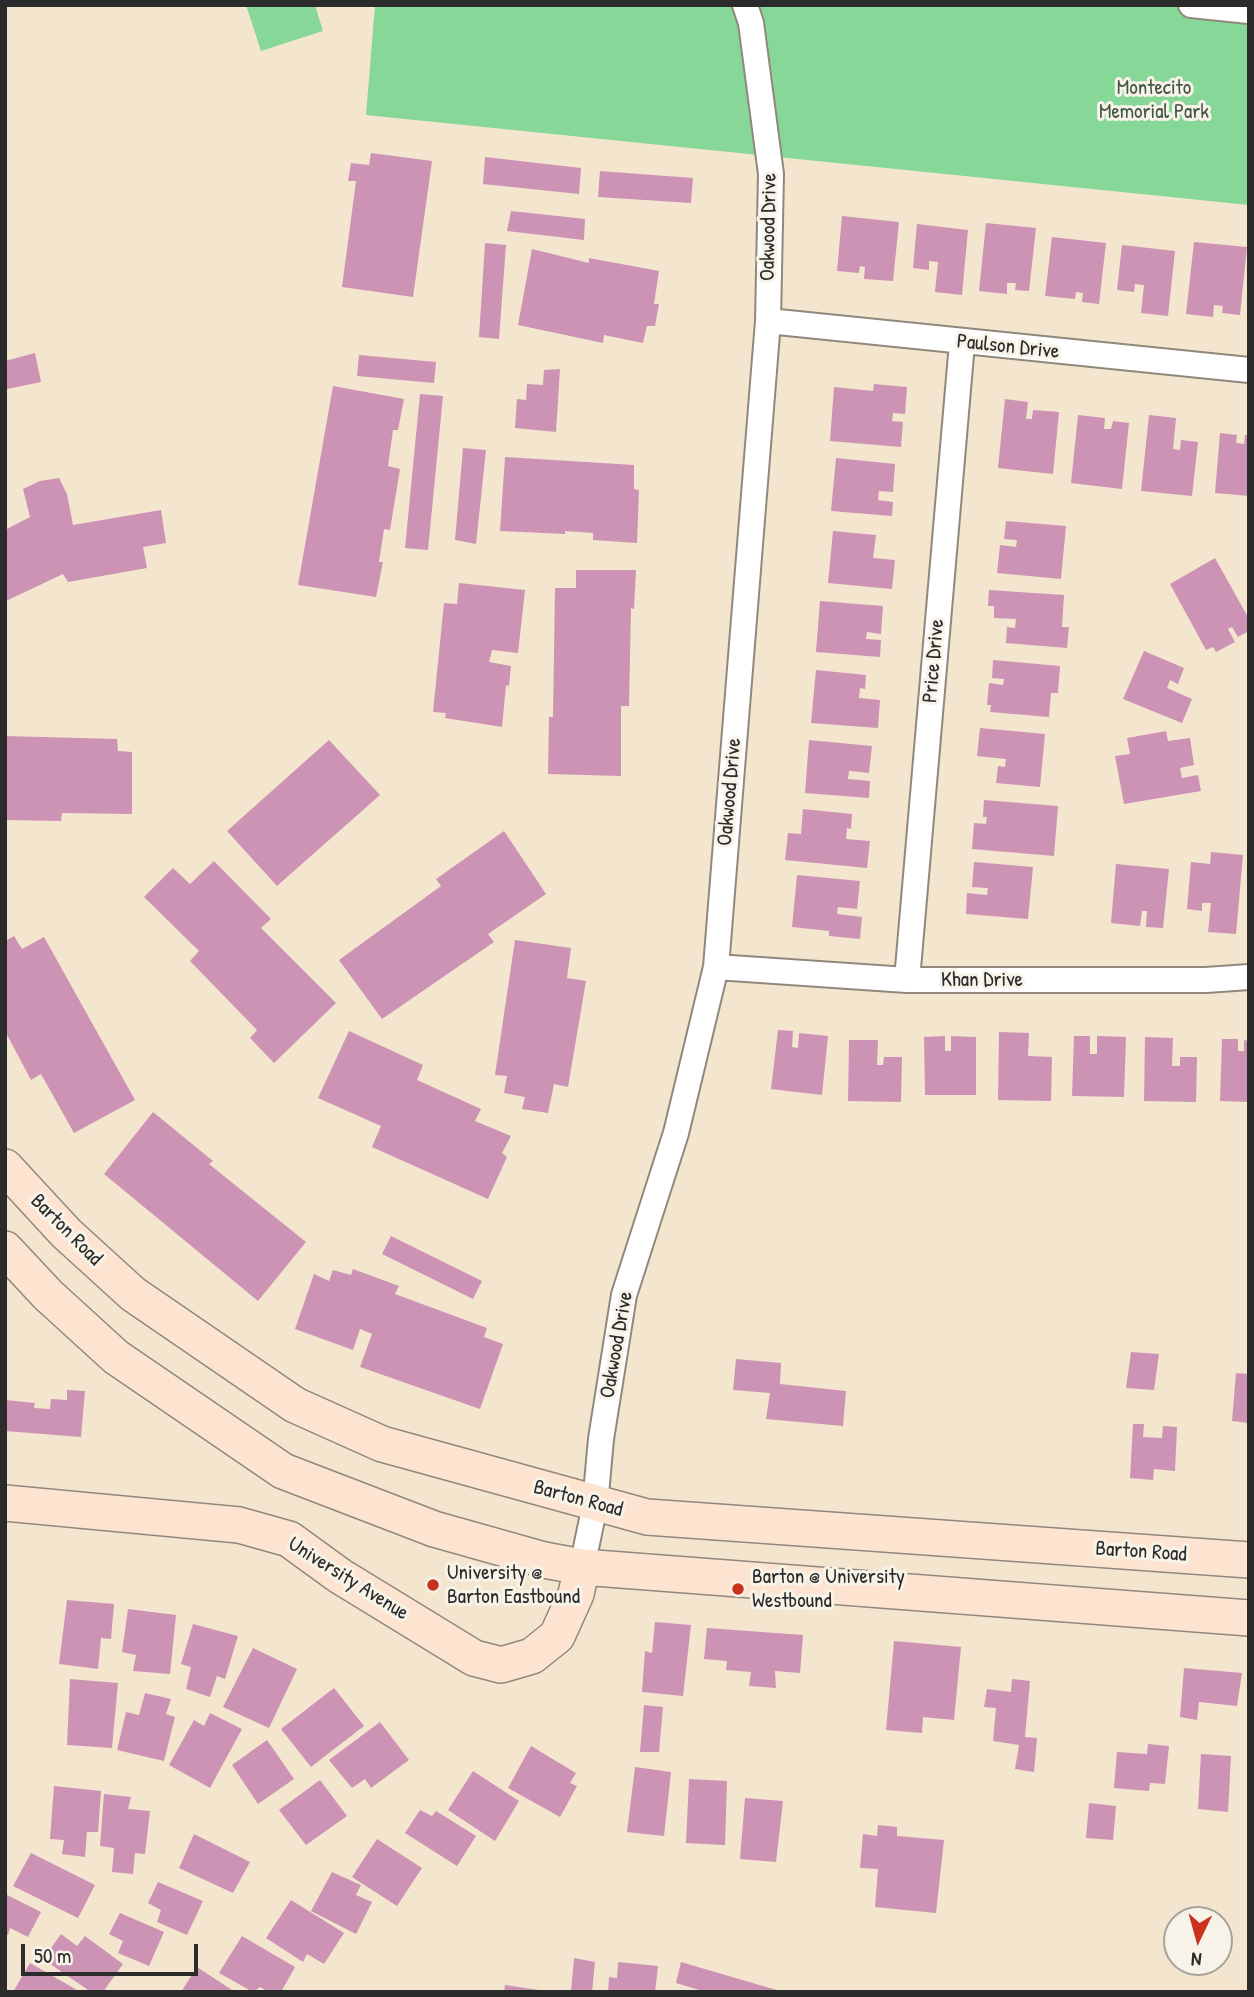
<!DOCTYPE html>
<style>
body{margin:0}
#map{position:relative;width:1254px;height:1997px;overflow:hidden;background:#f4e5ce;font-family:"Patrick Hand",sans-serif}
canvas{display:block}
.frame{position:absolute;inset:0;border:7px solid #2b2b2b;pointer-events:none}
.north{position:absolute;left:1163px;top:1906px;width:70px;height:70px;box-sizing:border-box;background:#f7f3e8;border:2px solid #a5a39c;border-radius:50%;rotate:185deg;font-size:19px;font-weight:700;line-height:28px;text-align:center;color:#2b2b2b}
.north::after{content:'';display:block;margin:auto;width:24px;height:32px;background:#c8321e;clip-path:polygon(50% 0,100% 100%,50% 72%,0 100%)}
.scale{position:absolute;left:21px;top:1944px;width:177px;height:32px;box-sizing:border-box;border:4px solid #2b2b2b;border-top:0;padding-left:9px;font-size:21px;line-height:24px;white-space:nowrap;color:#2b2b2b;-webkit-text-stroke:5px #f7f3e8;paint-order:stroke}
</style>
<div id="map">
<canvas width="1254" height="1997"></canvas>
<div class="frame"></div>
<div class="north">N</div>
<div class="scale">50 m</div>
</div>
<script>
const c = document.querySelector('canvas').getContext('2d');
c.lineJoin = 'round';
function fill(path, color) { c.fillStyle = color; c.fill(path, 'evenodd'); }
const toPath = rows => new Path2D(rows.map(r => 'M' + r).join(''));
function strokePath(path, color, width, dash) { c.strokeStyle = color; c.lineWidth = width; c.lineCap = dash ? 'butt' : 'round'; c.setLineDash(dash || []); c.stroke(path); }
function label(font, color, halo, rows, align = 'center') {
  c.font = font + ' "Patrick Hand",sans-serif'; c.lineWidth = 6; c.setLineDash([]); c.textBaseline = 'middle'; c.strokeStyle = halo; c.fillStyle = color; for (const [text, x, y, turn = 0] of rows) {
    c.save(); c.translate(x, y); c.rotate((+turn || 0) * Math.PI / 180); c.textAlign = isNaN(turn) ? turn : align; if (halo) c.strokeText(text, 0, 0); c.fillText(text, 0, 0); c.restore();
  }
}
fill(toPath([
 [246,5,315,5,323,31,261,51],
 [375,5,1249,5,1249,205,366,115]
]), '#87d898');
fill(toPath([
 [371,153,432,161,413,297,342,287,356,181,348,181,351,163,369,165],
 [485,157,581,168,579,194,483,184],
 [600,171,693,178,691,203,598,197],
 [511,211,585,219,584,240,507,231],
 [842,216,899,222,893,281,864,279,865,267,860,266,859,273,837,271],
 [986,223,1036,228,1029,291,1015,290,1016,283,1007,283,1007,294,979,291],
 [917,224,968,230,962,295,935,292,938,262,929,261,929,270,913,268],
 [1052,237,1106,243,1099,304,1082,302,1083,293,1076,292,1075,299,1045,296],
 [1194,242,1247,247,1240,315,1222,313,1223,306,1214,305,1213,317,1186,314],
 [485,243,506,245,499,339,479,337],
 [1122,245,1175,251,1168,316,1141,313,1144,285,1135,284,1134,292,1117,290],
 [532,249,589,263,589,258,659,271,654,304,659,304,655,326,647,326,643,343,604,335,603,343,518,325],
 [35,353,41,382,7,389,5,361],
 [359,355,436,362,434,383,357,376],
 [560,369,556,432,515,428,517,399,526,400,527,384,543,385,544,370],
 [874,384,907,387,905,414,893,413,892,421,903,422,901,447,830,441,834,387,873,391],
 [333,386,404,399,398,430,393,430,388,466,400,469,390,530,384,529,379,562,383,562,376,597,298,585],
 [420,394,443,396,428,550,405,548],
 [1005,399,1028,402,1026,419,1032,419,1033,410,1059,412,1053,474,998,468],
 [1078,415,1105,418,1104,429,1111,429,1113,421,1129,423,1122,489,1071,483],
 [1149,415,1176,418,1173,449,1180,450,1181,440,1198,442,1192,496,1141,491],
 [1220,433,1237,435,1236,443,1244,444,1245,435,1249,435,1249,496,1215,493],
 [463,448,486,450,476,544,455,540],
 [505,457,634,465,634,489,639,490,637,543,593,540,593,533,565,531,565,534,500,531],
 [836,458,895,464,893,492,879,491,878,500,893,502,892,516,831,511],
 [59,478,67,494,73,525,161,510,166,543,143,547,147,568,68,582,63,574,6,601,5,530,30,517,23,489,40,481],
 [1006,521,1066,526,1061,579,997,573,1000,545,1016,547,1017,540,1004,539],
 [833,531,876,535,873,558,895,560,892,589,828,583],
 [1215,558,1249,619,1249,631,1238,637,1232,627,1228,629,1235,642,1216,652,1213,647,1206,650,1170,584],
 [576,570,636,570,634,609,631,608,629,706,621,706,621,776,548,774,549,717,553,717,555,588,576,588],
 [459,583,525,590,518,653,492,650,489,662,511,666,509,686,506,685,502,727,445,718,446,713,433,712,444,603,457,604],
 [989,590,1064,595,1062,627,1069,627,1067,648,1006,643,1007,627,1015,628,1016,619,994,618,994,606,988,606],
 [820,601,883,606,881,634,867,632,866,639,881,640,880,657,816,652],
 [1144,651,1184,668,1178,684,1170,680,1167,688,1192,699,1182,723,1123,699],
 [993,660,1060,666,1058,693,1051,693,1049,717,990,712,991,705,987,705,989,683,1003,685,1004,679,992,678],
 [816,670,866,675,865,689,860,688,859,698,880,700,878,728,811,723],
 [980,728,1045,734,1040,787,996,783,998,766,1005,767,1006,759,977,756],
 [1166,731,1168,741,1190,738,1194,765,1180,768,1182,778,1198,775,1201,791,1124,804,1115,756,1130,754,1127,738],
 [5,736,117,739,118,751,132,752,132,814,62,813,61,821,5,820],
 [329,740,380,795,277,886,227,831],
 [809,740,872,746,869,773,849,771,848,779,870,781,869,798,805,793],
 [984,800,1058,806,1054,856,972,849,974,823,986,824,987,817,983,817],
 [803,809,852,814,851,829,847,828,846,839,870,841,867,868,785,860,788,833,801,834],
 [504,831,546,894,488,934,494,942,382,1019,339,960,441,886,436,879],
 [1211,852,1243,855,1236,934,1208,932,1211,903,1202,903,1202,911,1187,909,1191,862,1210,864],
 [214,861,271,919,261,928,336,1003,274,1063,250,1038,257,1030,190,961,199,951,144,897,173,868,190,884],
 [974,862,1033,867,1028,919,966,914,967,893,987,895,988,888,972,887],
 [1116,864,1169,869,1163,928,1146,927,1147,911,1142,911,1140,926,1111,923],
 [797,875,860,881,857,909,838,907,837,914,862,917,860,939,829,936,829,931,792,927],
 [14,936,22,949,44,937,135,1100,74,1133,41,1074,31,1080,5,1031,5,941],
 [515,940,571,948,567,978,586,981,568,1087,554,1084,548,1113,522,1109,525,1097,504,1093,507,1076,495,1075],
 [778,1030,793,1031,792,1047,798,1048,799,1033,828,1036,822,1095,771,1089],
 [349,1031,423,1065,417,1080,481,1109,475,1121,511,1136,502,1153,507,1157,488,1199,372,1147,381,1126,318,1098],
 [999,1032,1029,1033,1028,1056,1052,1057,1051,1101,998,1100],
 [945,1036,945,1051,951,1051,951,1036,976,1037,976,1095,925,1095,924,1037],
 [1074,1036,1090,1036,1090,1054,1097,1054,1097,1036,1126,1037,1124,1097,1072,1096],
 [1145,1037,1173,1038,1172,1066,1180,1066,1180,1057,1197,1057,1196,1102,1144,1101],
 [1222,1039,1238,1039,1238,1051,1244,1051,1244,1040,1249,1041,1249,1102,1220,1101],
 [849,1040,878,1040,877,1065,883,1065,884,1057,902,1057,901,1102,848,1101],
 [153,1112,213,1161,209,1164,306,1242,258,1301,104,1174],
 [391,1236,482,1281,473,1299,382,1254],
 [353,1269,399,1286,395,1294,487,1328,484,1337,503,1344,480,1409,360,1367,372,1334,360,1329,353,1350,295,1329,314,1274,329,1281,333,1270,351,1275],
 [1131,1352,1159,1354,1154,1390,1126,1388],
 [736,1359,781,1363,780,1384,846,1391,843,1426,766,1419,770,1393,733,1390],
 [1236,1373,1249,1374,1249,1423,1232,1421],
 [67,1390,85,1391,81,1437,5,1431,5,1400,35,1403,34,1408,50,1409,51,1399,67,1400],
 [1133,1424,1144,1424,1143,1437,1162,1438,1163,1426,1177,1427,1175,1471,1154,1469,1153,1480,1130,1478],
 [67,1600,114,1604,111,1639,101,1638,98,1669,59,1664],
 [128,1609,176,1615,170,1674,133,1671,136,1655,122,1652],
 [655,1622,691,1625,683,1696,642,1692,645,1651,652,1653],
 [193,1624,238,1636,225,1679,217,1676,210,1697,186,1689,191,1667,181,1664],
 [707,1628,803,1635,800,1673,775,1671,776,1688,749,1686,751,1672,726,1670,727,1661,704,1659],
 [894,1641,961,1647,954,1720,923,1717,922,1733,886,1730],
 [253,1648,297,1669,269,1728,223,1707],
 [1184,1668,1242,1673,1237,1706,1199,1702,1197,1720,1180,1717],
 [70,1679,118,1683,112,1748,67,1745],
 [1012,1679,1030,1681,1025,1737,1037,1738,1034,1772,1015,1769,1019,1745,993,1741,996,1708,984,1707,987,1689,1011,1692],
 [334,1688,364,1726,311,1767,281,1729],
 [145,1693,171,1699,166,1714,175,1717,164,1761,117,1750,126,1712,139,1715],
 [644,1705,663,1707,659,1752,640,1752],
 [210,1713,242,1729,210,1788,169,1765,194,1720,204,1726],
 [380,1722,409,1760,371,1788,365,1779,352,1788,329,1760],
 [267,1740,294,1779,258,1804,232,1765],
 [1148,1744,1169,1746,1165,1784,1150,1783,1149,1791,1114,1788,1117,1752,1147,1754],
 [531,1746,576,1773,570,1783,577,1786,560,1817,508,1788],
 [1201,1754,1231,1756,1228,1812,1198,1809],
 [635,1767,671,1772,664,1836,627,1832],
 [473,1771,519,1801,495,1841,448,1810],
 [689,1779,727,1781,725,1845,686,1843],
 [320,1780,347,1816,306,1845,279,1810],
 [54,1786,101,1791,98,1832,87,1832,85,1857,62,1854,64,1840,50,1839],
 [104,1794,131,1797,128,1809,150,1811,145,1854,135,1853,133,1874,112,1872,114,1848,100,1846],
 [745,1798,783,1801,776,1862,740,1859],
 [1089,1803,1116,1806,1113,1840,1086,1838],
 [420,1810,432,1816,436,1811,476,1836,457,1866,405,1833],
 [878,1825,897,1827,897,1836,944,1840,936,1913,875,1907,878,1869,860,1868,863,1834,877,1836],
 [194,1834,250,1862,233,1893,179,1868],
 [377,1839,422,1868,397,1906,352,1877],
 [31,1853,95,1885,78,1918,13,1886],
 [332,1872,361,1885,356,1895,372,1902,356,1934,311,1911],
 [158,1882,203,1901,187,1935,157,1922,161,1910,148,1903],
 [5,1894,41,1912,28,1937,10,1928,8,1935,5,1934],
 [291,1900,344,1933,324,1964,307,1954,303,1962,266,1938],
 [120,1913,164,1932,149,1966,118,1953,123,1941,109,1934],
 [61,1934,77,1946,85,1936,123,1964,103,1992,91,1992,43,1959],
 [242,1936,295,1967,281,1992,269,1992,260,1987,253,1992,219,1973],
 [574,1958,595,1962,592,1992,571,1992],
 [618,1962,658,1966,655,1992,608,1992,609,1977,617,1978],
 [681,1962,780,1991,780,1992,706,1992,676,1983],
 [30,1963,77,1990,76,1992,13,1992],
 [197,1967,235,1992,181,1992],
 [505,1985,539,1990,539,1992,504,1992]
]), '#cd93b4');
const street = toPath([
 [1191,5,1249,11],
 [768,321,1249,370],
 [716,967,907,980,1206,980,1249,977],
 [907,980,962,343],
 [582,1567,595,1505,601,1439,624,1295,676,1133,716,967,768,321,771,174,751,23,745,5]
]);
const secondary = toPath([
 [5,1167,66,1233,133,1294,295,1405,382,1444,647,1517,1249,1560],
 [5,1249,48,1295,116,1357,283,1471,434,1529,544,1560,582,1567,1249,1618],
 [5,1503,239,1525,289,1539,340,1576,474,1658,501,1665,532,1656,557,1636,576,1594,582,1567]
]);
strokePath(street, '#90887c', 28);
strokePath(secondary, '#90887c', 38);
strokePath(street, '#fff', 24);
strokePath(secondary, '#fde4d1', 35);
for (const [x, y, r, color] of [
 [433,1585,7,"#c8321e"],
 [738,1589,7,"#c8321e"]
]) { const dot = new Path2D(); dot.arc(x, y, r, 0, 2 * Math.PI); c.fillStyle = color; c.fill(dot); strokePath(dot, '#f7f3e8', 2.5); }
label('21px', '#425646', '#f7f3e8', [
 ["Montecito",1154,88],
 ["Memorial Park",1154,112]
]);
label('21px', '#2b2b2b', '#f7f3e8', [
 ["Oakwood Drive",769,227,-89],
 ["Paulson Drive",1008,347,6],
 ["Price Drive",934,661,-85],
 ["Oakwood Drive",730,792,-85],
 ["Khan Drive",982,980],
 ["Barton Road",66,1230,45],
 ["Oakwood Drive",617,1345,-80],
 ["Barton Road",578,1499,15],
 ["Barton Road",1141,1552,4],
 ["University Avenue",348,1579,32]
]);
label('21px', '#2b2b2b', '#f7f3e8', [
 ["University @",447,1573],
 ["Barton Eastbound",447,1597],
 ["Barton @ University",752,1577],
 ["Westbound",752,1601]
], 'left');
</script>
